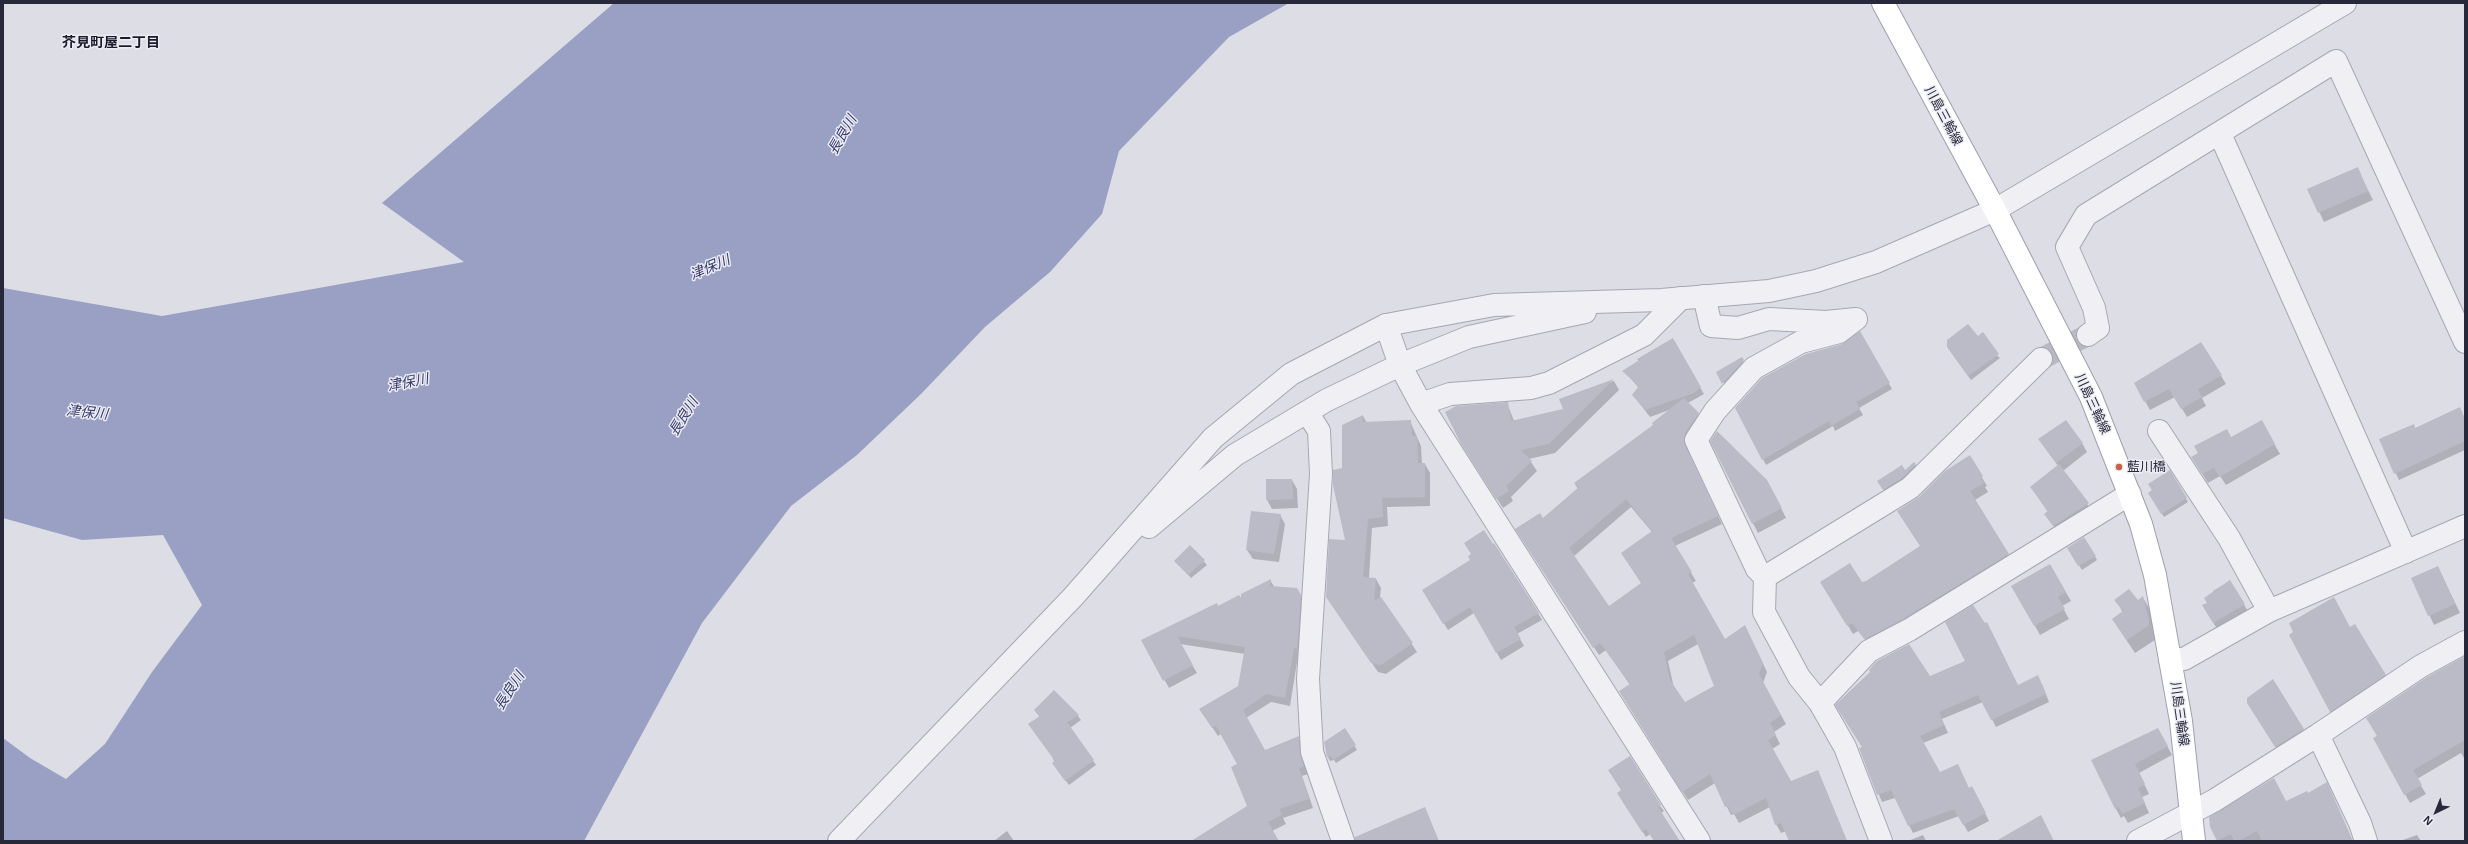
<!DOCTYPE html>
<meta charset="utf-8">
<style>
body{margin:0}
#map{position:relative;width:2468px;height:844px;overflow:hidden;background:#dddde6;font-family:Helvetica,sans-serif}
canvas{display:block}
.frame{position:absolute;inset:0;border:4px solid #28283b;pointer-events:none}
.north{position:absolute;left:2416px;top:792px;width:40px;height:40px;-webkit-text-stroke:3px #ececf4;paint-order:stroke;rotate:223deg;font-size:11px;font-weight:700;line-height:16px;text-align:center;color:#28283b}
.north::after{content:'';display:block;margin:auto;width:14px;height:18px;background:#28283b;clip-path:polygon(50% 0,100% 100%,50% 72%,0 100%)}
</style>
<div id="map">
<canvas width="2468" height="844"></canvas>
<div class="frame"></div>
<div class="north">N</div>
</div>
<script>
const c = document.querySelector('canvas').getContext('2d');
c.lineJoin = 'round';
function fill(path, color) { c.fillStyle = color; c.fill(path, 'evenodd'); }
const toPath = rows => new Path2D(rows.map(r => 'M' + r).join(''));
function strokePath(path, color, width, dash) { c.strokeStyle = color; c.lineWidth = width; c.lineCap = dash ? 'butt' : 'round'; c.setLineDash(dash || []); c.stroke(path); }
function label(font, color, halo, rows, align = 'center') {
  c.font = font + ' Helvetica,"Noto Sans JP",sans-serif'; c.lineWidth = 3; c.setLineDash([]); c.textBaseline = 'middle'; c.strokeStyle = halo; c.fillStyle = color; for (const [text, x, y, turn = 0] of rows) {
    c.save(); c.translate(x, y); c.rotate((+turn || 0) * Math.PI / 180); c.textAlign = isNaN(turn) ? turn : align; if (halo) c.strokeText(text, 0, 0); c.fillText(text, 0, 0); c.restore();
  }
}
fill(toPath([
 [614,3,1289,3,1229,37,1119,151,1102,214,1050,272,985,327,921,394,857,455,791,506,702,623,584,841,3,841,3,738,30,758,66,779,105,744,152,672,202,605,163,535,82,540,3,518,3,288,162,316,464,262,382,203]
]), '#9a9fc4');
fill(toPath([
 [2357,168,2373,200,2324,222,2309,190],
 [1860,333,1892,389,1859,408,1863,415,1835,431,1833,426,1766,465,1763,459,1843,345],
 [1977,338,2000,358,1971,380,1950,351],
 [1672,340,1704,394,1688,403,1703,422,1690,442,1689,454,1722,524,1675,546,1696,581,1692,583,1725,640,1745,626,1767,672,1763,683,1786,724,1774,732,1780,744,1772,749,1790,782,1818,771,1847,841,1789,841,1786,831,1781,833,1776,824,1770,807,1739,823,1734,814,1731,815,1715,783,1688,800,1625,700,1630,685,1606,650,1599,655,1522,538,1578,489,1575,484,1655,426,1672,409,1650,417,1633,395,1639,388,1624,371],
 [1631,507,1652,532,1622,553,1642,584,1609,607,1573,557],
 [1698,644,1715,686,1685,703,1674,688,1668,661],
 [2201,343,2226,384,2202,398,2206,406,2187,417,2175,397,2150,410,2135,383],
 [1741,358,1746,365,1726,387,1718,373],
 [1614,381,1619,390,1555,453,1529,459,1537,471,1511,497,1513,501,1503,508,1468,454,1507,403,1514,421,1564,410,1560,399],
 [1363,416,1367,423,1410,421,1421,446,1422,464,1425,464,1430,473,1430,506,1387,507,1388,526,1372,528,1369,578,1376,579,1381,588,1380,597,1417,652,1386,674,1378,672,1327,597,1346,541,1343,469],
 [2465,419,2465,450,2399,480,2380,440,2415,429],
 [2262,422,2280,454,2226,485,2220,476,2208,483,2198,467,2199,454],
 [2039,439,2082,443,2087,452,2063,471,2093,512,2059,535,2046,514,2048,512,2031,487,2058,466],
 [1711,441,1772,490,1786,518,1758,533],
 [1970,457,1987,486,1985,487,1988,492,1975,500,2013,563,1871,647,1858,631,1853,634,1827,591,1867,582,1921,546,1919,498],
 [1914,463,1918,469,1886,494,1881,485,1905,472],
 [2170,472,2188,502,2164,517,2149,493],
 [1292,480,1297,489,1298,508,1272,509,1267,500],
 [1280,515,1285,524,1279,562,1253,559,1247,550],
 [2084,538,2097,560,2082,570,2068,548],
 [1190,546,1207,565,1191,578,1176,561],
 [1472,555,1538,613,1542,620,1517,634,1524,646,1501,660,1474,613,1448,630,1428,597,1471,561],
 [2050,565,2071,601,2062,606,2069,619,2040,635,2013,586],
 [2438,567,2460,613,2434,625,2412,578],
 [1270,580,1275,588,1296,589,1305,604,1302,657,1298,656,1290,706,1271,702,1246,718,1265,751,1298,737,1303,745,1304,762,1308,774,1302,776,1313,808,1283,818,1286,824,1272,831,1278,841,1210,841,1249,807,1238,764,1221,734,1218,736,1200,709,1239,687,1245,654,1180,644,1197,673,1169,688,1143,641,1218,607,1242,600],
 [2230,581,2249,613,2219,632,2203,606,2208,603,2214,593,2213,591],
 [2143,598,2151,611,2155,640,2135,653,2113,620,2123,613,2116,600,2138,602],
 [2355,625,2390,684,2335,720,2290,635,2350,628],
 [1991,631,2018,686,2042,684,2049,702,1996,727,1983,702,1942,719,1948,733,1923,743,1940,774,1969,789,1976,795,1989,821,1968,832,1959,816,1913,833,1895,798,1882,802,1860,749,1930,677,1966,661],
 [2465,657,2465,760,2461,753,2417,779,2426,794,2410,803,2374,739],
 [2273,681,2306,734,2278,751,2248,703],
 [1035,711,1078,716,1081,720,1070,728,1096,765,1069,785,1056,768,1040,717],
 [1344,729,1357,750,1336,763,1334,760,1330,761,1328,757,1325,742],
 [2158,729,2172,755,2139,773,2149,794,2142,797,2149,813,2128,823,2124,816,2121,818,2116,809,2093,760],
 [1630,757,1660,806,1664,811,1661,813,1679,841,1655,841,1650,834,1646,837,1621,799],
 [2286,802,2352,841,2218,841,2211,827],
 [1007,831,1014,841,994,841],
 [1923,835,1926,841,1908,841],
 [2417,835,2421,841,2400,841]
]), '#0003');
fill(toPath([
 [2358,167,2368,191,2318,213,2307,189],
 [1968,324,1978,336,1983,332,1999,354,1968,376,1947,347,1947,340],
 [1860,331,1890,383,1856,402,1860,409,1831,426,1829,421,1762,460,1735,408,1762,378,1806,354,1842,344],
 [1673,338,1701,387,1694,393,1645,410,1632,395,1639,386,1622,371,1638,361,1637,359],
 [2201,342,2222,375,2198,389,2202,397,2181,409,2169,389,2144,402,2134,383],
 [1742,357,1744,360,1722,384,1716,372],
 [1614,379,1549,444,1521,450,1532,461,1506,486,1509,491,1496,499,1461,444,1445,412,1456,406,1508,402,1511,421,1563,409,1559,399],
 [1684,398,1699,413,1685,433,1685,445,1718,516,1671,538,1692,572,1688,574,1725,639,1745,625,1763,663,1759,674,1781,715,1770,723,1776,735,1768,740,1791,781,1818,770,1847,841,1789,841,1781,823,1775,825,1766,798,1733,815,1728,806,1725,807,1710,774,1682,792,1619,691,1630,684,1600,643,1593,648,1515,529,1540,513,1543,518,1579,487,1574,483,1653,425,1652,423],
 [1626,499,1652,531,1621,553,1641,583,1609,606,1569,548],
 [1694,635,1714,686,1685,702,1670,680,1664,652],
 [2460,407,2465,419,2465,441,2394,474,2379,439,2414,424,2415,428],
 [1363,415,1363,422,1411,420,1412,436,1417,436,1418,463,1425,463,1425,497,1382,498,1383,517,1368,519,1363,577,1376,578,1374,601,1381,597,1413,643,1381,665,1371,663,1326,597,1329,539,1345,540,1333,485,1333,470,1342,468,1342,425],
 [2066,420,2083,443,2056,463,2038,439],
 [2262,420,2275,444,2220,477,2214,468,2202,474,2191,457,2198,453,2194,446,2227,429,2231,437],
 [1717,431,1767,480,1782,508,1752,524,1710,441],
 [1970,455,1983,476,1981,478,1984,483,1970,491,2009,554,1903,619,1865,639,1852,623,1847,626,1820,582,1850,563,1862,582,1866,581,1920,546,1897,511,1919,497,1945,471],
 [1914,462,1916,464,1902,478,1883,490,1877,481,1902,465,1905,470],
 [2059,464,2089,503,2053,526,2044,514,2048,511,2030,487],
 [2170,470,2187,498,2161,514,2148,493,2152,490,2148,484],
 [1266,479,1292,479,1293,499,1266,500],
 [1251,511,1281,514,1274,554,1246,550],
 [1484,530,1493,544,1494,543,1539,613,1514,627,1521,639,1496,653,1470,607,1443,624,1422,590,1470,560,1468,556,1471,554,1464,543],
 [2084,537,2096,556,2078,566,2067,548],
 [1190,545,1205,560,1188,575,1174,561],
 [2050,564,2066,592,2058,597,2065,609,2034,626,2011,586],
 [2438,566,2455,604,2428,616,2411,578],
 [1271,579,1270,586,1297,588,1301,595,1297,649,1294,648,1285,698,1266,694,1243,710,1265,750,1299,736,1300,753,1304,766,1299,768,1309,799,1279,809,1282,815,1268,822,1279,841,1191,841,1247,806,1231,767,1237,764,1216,726,1212,728,1199,709,1238,686,1245,647,1177,636,1193,665,1163,681,1141,640,1217,603,1218,606,1239,595,1241,598,1241,594],
 [2230,580,2245,604,2213,623,2202,605,2207,603,2204,598],
 [2129,589,2138,600,2143,596,2149,622,2148,626,2127,640,2112,619,2123,611,2114,600],
 [2334,597,2350,627,2355,624,2386,675,2330,712,2289,635,2293,632,2289,623],
 [1973,605,1985,623,1987,622,2018,685,2038,675,2046,694,1991,720,1978,695,1939,712,1944,725,1920,736,1940,772,1958,764,1969,788,1972,786,1986,813,1963,825,1954,809,1908,826,1891,790,1877,795,1859,748,1862,747,1835,705,1870,672,1869,670,1877,661,1909,644,1930,676,1965,661,1945,622],
 [2465,656,2465,740,2413,770,2422,785,2404,795,2373,738,2377,736,2366,718,2427,677],
 [2273,679,2304,729,2275,747,2247,703,2247,698],
 [1054,690,1079,715,1067,722,1094,760,1065,781,1052,763,1055,761,1028,724,1040,716,1034,710],
 [1345,728,1356,745,1333,760,1331,756,1327,757,1324,742],
 [2158,728,2168,746,2135,764,2145,784,2138,788,2145,803,2122,814,2119,807,2115,809,2091,760],
 [1630,756,1661,805,1658,807,1680,841,1654,841,1646,829,1642,832,1617,793,1621,790,1608,770],
 [2274,778,2286,801,2307,791,2308,793,2327,782,2353,841,2262,841,2257,831,2238,841,2234,841,2231,834,2217,841,2210,827,2209,817],
 [1425,807,1439,841,1355,841,1355,837],
 [2041,815,2054,841,1996,841]
]), '#bbbbc8');
strokePath(toPath([
 [2041,359,2088,335]
]), '#b9b9c4', 22, [22, 11]);
const minor = toPath([
 [2220,134,2406,552],
 [1704,296,1711,326,1738,328,1769,319,1826,322,1856,319,1839,332,1801,342,1754,368,1715,411,1696,440,1757,569,1765,577,1764,612,1799,677,1820,703,1845,747,1881,841],
 [1386,325,1400,365,1421,404,1699,841],
 [2088,335,2098,328,2094,308,2067,247,2086,215,2336,61,2465,342],
 [1421,404,1450,394,1531,388,1549,383,1644,335,1681,298],
 [1307,412,1319,431,1321,474,1308,679,1312,752,1343,841],
 [2159,431,2229,538,2269,611],
 [1765,577,1910,488,2041,359],
 [2170,659,2184,659,2269,611,2465,526],
 [1820,703,1869,651,1909,630,2130,494],
 [2318,735,2360,823,2366,841],
 [2138,841,2215,800,2318,735,2421,666,2465,642]
]);
const tertiary = toPath([
 [1149,527,1235,455,1327,400,1400,365,1469,337,1585,312],
 [839,841,1073,597,1213,438,1291,374,1386,325,1494,305,1661,300,1769,291,1816,281,1876,262,1995,210,2345,3]
]);
const primary = toPath([
 [1883,3,1995,210,2091,397,2141,524,2155,575,2181,721,2194,841]
]);
strokePath(minor, '#a7a7b3', 24);
strokePath(tertiary, '#a7a7b3', 24);
strokePath(primary, '#9d9eb0', 24);
strokePath(minor, '#efeff4', 22);
strokePath(tertiary, '#efeff4', 22);
strokePath(primary, '#fff', 22);
for (const [x, y, r, color] of [
 [2119,467,4,"#c36449"]
]) { const dot = new Path2D(); dot.arc(x, y, r, 0, 2 * Math.PI); c.fillStyle = color; c.fill(dot); strokePath(dot, '#ececf4', 1.5); }
label('13px', '#28283b', '#ececf4', [
 ["川島三輪線",1943,116,62],
 ["川島三輪線",2092,404,65],
 ["川島三輪線",2179,714,82]
]);
label('13px', '#28283b', '#ececf4', [
 ["藍川橋",2127,467]
], 'left');
label('bold 14px', '#1a1a2c', '#ececf4', [
 ["芥見町屋二丁目",111,43]
]);
label('italic 14px', '#35396c', '#ececf4', [
 ["長良川",843,135,-60],
 ["津保川",710,268,-23],
 ["津保川",408,383,-11],
 ["津保川",87,413,6],
 ["長良川",684,417,-58],
 ["長良川",510,691,-57]
]);
</script>
